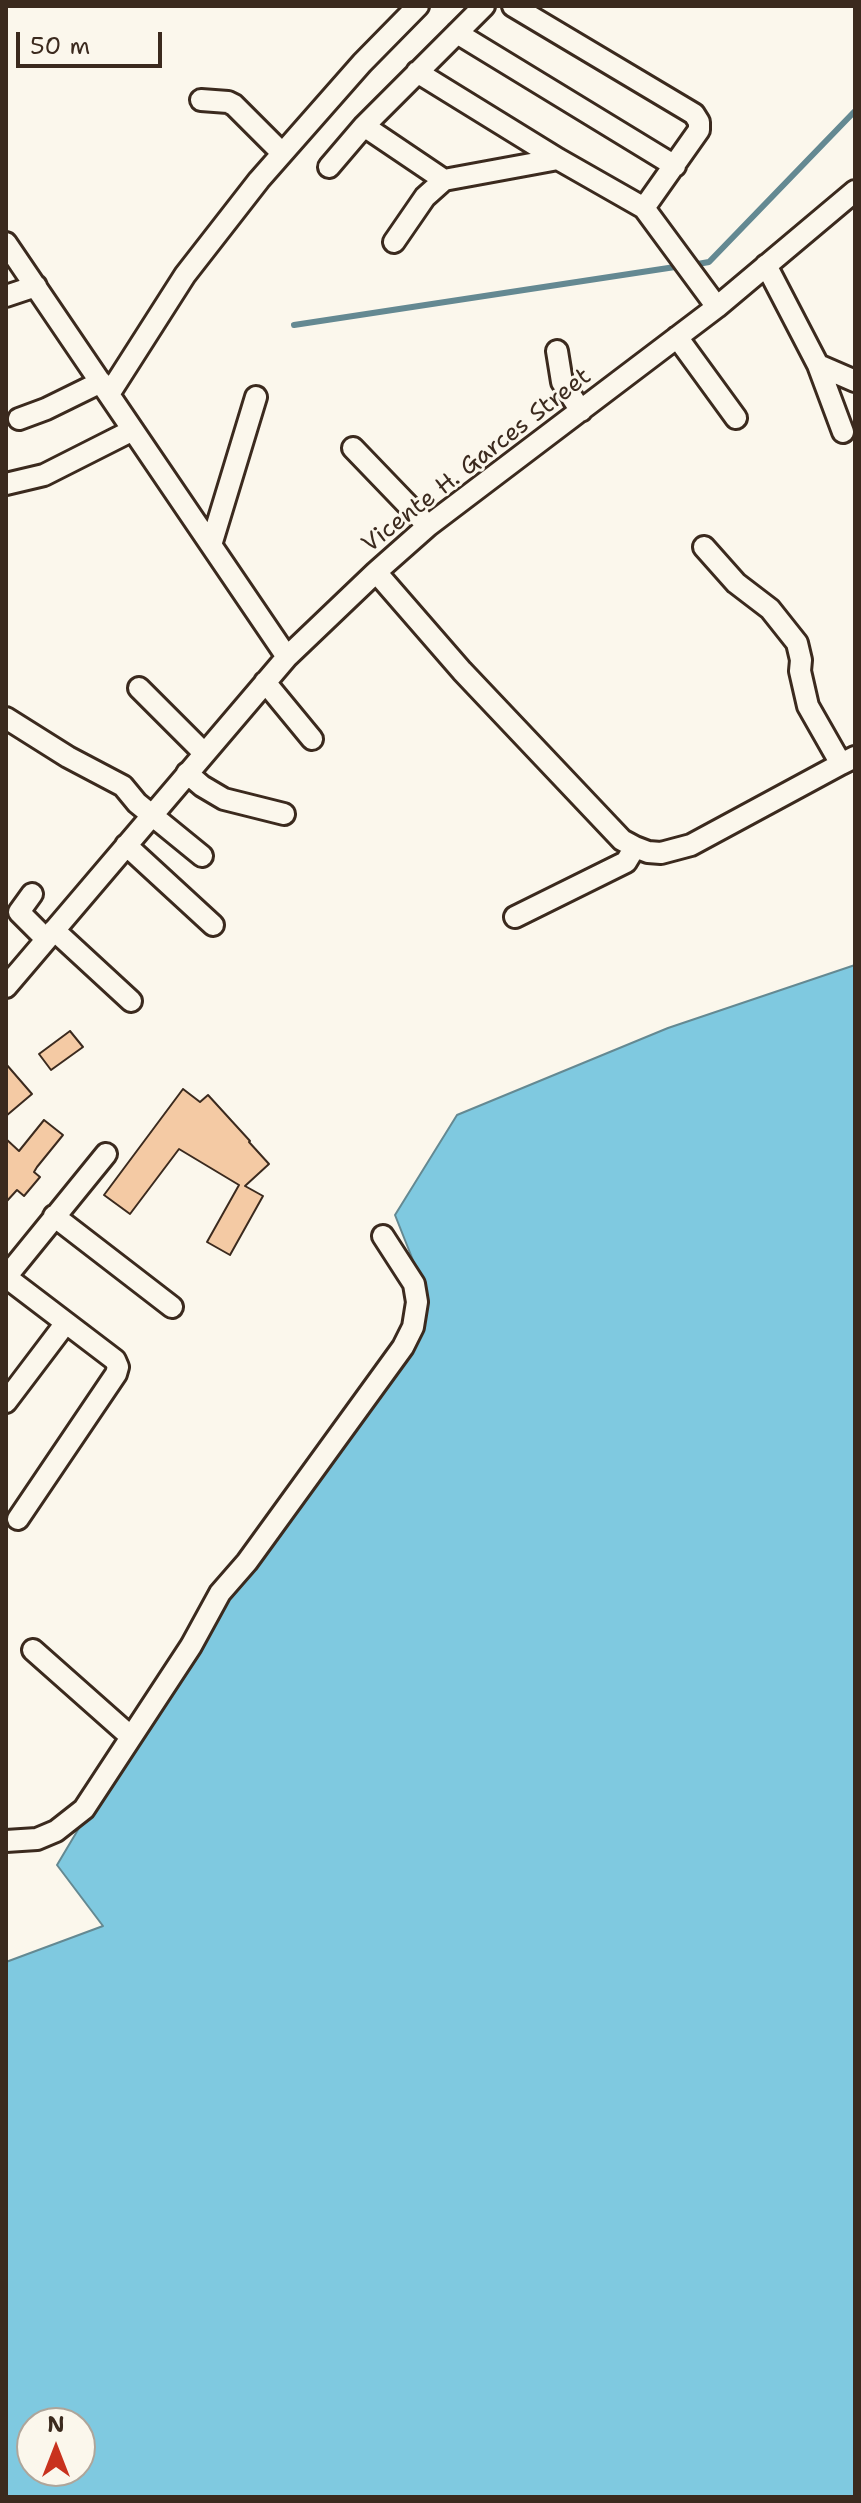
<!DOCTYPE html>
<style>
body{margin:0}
#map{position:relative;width:861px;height:2503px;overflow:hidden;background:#fbf7ec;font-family:"Shantell Sans",sans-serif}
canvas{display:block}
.frame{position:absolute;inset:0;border:8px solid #3b2a1e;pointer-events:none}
.north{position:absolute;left:16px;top:2407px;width:80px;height:80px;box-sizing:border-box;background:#fbf7ec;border:2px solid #aea59a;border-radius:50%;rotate:0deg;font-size:22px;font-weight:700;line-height:32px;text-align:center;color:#3b2a1e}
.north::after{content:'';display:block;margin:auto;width:28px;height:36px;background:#c8321e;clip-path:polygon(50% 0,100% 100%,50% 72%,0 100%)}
.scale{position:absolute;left:16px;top:32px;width:146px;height:36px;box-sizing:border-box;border:4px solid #3b2a1e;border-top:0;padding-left:10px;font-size:24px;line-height:28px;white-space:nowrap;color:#3b2a1e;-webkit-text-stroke:6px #fbf7ec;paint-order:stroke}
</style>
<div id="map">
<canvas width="861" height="2503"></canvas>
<div class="frame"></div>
<div class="north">N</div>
<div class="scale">50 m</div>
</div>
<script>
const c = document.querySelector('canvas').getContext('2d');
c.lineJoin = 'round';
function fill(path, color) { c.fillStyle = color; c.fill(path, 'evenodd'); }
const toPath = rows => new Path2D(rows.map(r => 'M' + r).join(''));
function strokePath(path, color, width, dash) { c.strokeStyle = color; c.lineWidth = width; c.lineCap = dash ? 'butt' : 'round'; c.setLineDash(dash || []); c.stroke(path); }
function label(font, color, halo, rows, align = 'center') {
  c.font = font + ' "Shantell Sans",sans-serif'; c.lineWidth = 6; c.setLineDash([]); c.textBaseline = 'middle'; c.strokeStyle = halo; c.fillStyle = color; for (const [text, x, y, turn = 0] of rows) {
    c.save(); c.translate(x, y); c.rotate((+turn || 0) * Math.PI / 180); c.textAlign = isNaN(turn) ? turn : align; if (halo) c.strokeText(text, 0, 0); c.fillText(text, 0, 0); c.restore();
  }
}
const water = toPath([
 [855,965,855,2497,6,2497,6,1962,103,1926,57,1865,154,1702,205,1643,227,1588,370,1398,424,1288,395,1215,457,1115,668,1028,855,965],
 [32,2423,80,2423,80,2471,32,2471,32,2423]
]);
fill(water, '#7fc9e0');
strokePath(water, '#648992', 2);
strokePath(toPath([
 [692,265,709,262,855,111],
 [294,325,675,267]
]), '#648992', 6);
const building = toPath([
 [70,1031,83,1047,51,1070,39,1054,70,1031],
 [6,1064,32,1094,6,1116,6,1064],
 [183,1089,200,1102,208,1095,250,1141,249,1142,269,1164,245,1186,263,1196,230,1255,207,1242,239,1185,179,1149,130,1214,104,1195,183,1089],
 [44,1120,63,1135,37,1167,34,1172,40,1177,24,1196,17,1190,6,1202,6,1139,19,1151,44,1120]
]);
fill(building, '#f4caa4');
strokePath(building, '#3b2a1e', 2);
const minor = toPath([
 [513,6,694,114,699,122,699,130,644,208],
 [457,33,675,166],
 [417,72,558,159,644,208,717,307],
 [201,100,228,102,234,105,282,153],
 [364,126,444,180],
 [329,167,364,126,484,6],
 [394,242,425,197,444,180,558,159],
 [6,243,287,657],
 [766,265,818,365,843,432],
 [6,296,36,286],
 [677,337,736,418],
 [557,351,562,382,581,411],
 [818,365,855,381],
 [109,394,185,275,259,180,362,63,418,6],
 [19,419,46,409,101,382],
 [353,448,428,526],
 [6,484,44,475,133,430],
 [211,545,256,397],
 [704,547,736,583,770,609,797,643,801,660,800,671,808,706,841,764,855,757],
 [376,572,462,671,622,840,635,847,648,852,661,853,691,845,841,764],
 [265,682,312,739],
 [139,688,204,753],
 [6,718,68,757,123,786,137,803,202,856],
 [187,773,202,786,224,799,284,814],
 [126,845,213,925],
 [32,894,19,912,46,939],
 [515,917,626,862,635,847],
 [54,930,131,1001],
 [6,987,287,657,376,572,428,526,717,307,855,191],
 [54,1216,172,1307],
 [6,1277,115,1360,118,1367,116,1374,18,1519],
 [6,1277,106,1154],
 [6,1402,65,1324],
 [33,1650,130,1736],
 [6,1841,37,1839,56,1831,84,1809,191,1646,220,1593,247,1562,403,1347,413,1327,417,1302,414,1284,383,1236]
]);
strokePath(minor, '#3b2a1e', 26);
strokePath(minor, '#fbf7ec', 20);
label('24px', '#3b2a1e', '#fbf7ec', [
 ["Vicente H. Garces Street",477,461,-38]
]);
</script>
